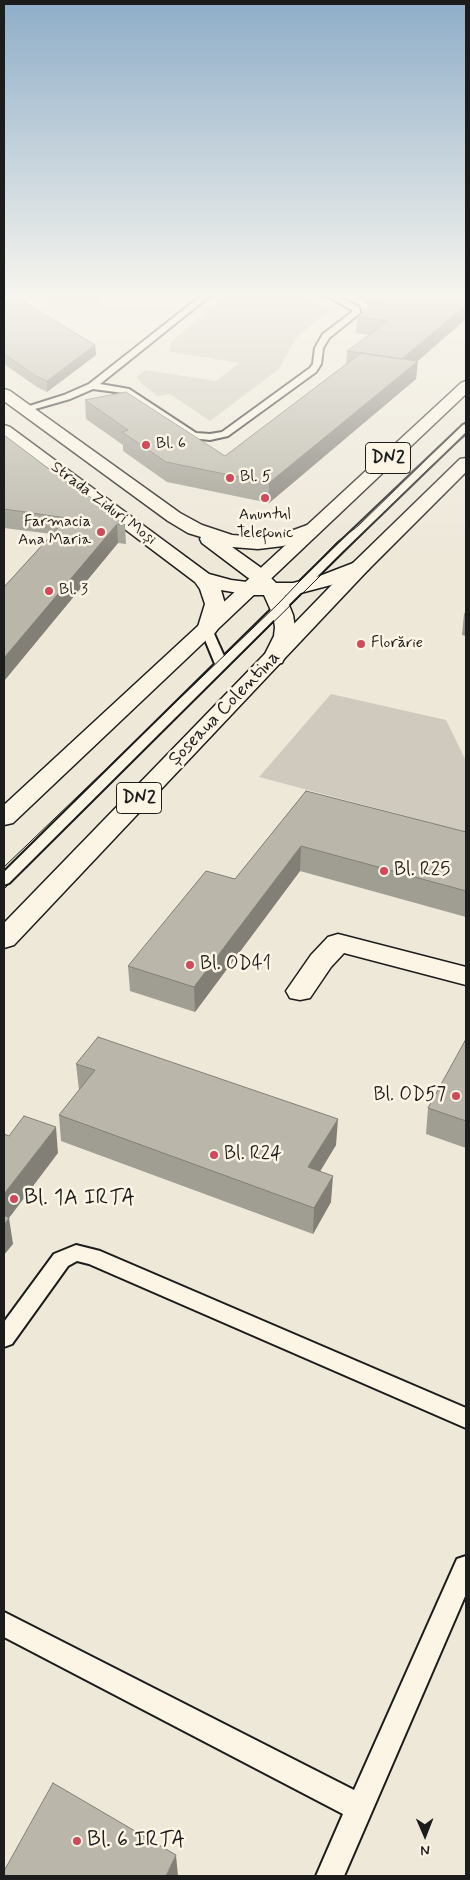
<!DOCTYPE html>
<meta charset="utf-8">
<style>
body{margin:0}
#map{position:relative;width:470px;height:1880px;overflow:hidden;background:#eee8d9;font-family:Mynerve,sans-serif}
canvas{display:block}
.frame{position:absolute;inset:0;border:5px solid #1c1c1c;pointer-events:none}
.north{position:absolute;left:400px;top:1810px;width:50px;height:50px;-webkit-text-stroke:4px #fcf5e5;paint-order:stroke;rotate:179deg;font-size:14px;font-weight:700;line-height:20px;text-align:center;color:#1c1c1c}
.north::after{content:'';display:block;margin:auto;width:18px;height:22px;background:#1c1c1c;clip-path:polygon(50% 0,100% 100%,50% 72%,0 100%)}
</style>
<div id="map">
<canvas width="470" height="1880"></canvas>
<div class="frame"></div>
<div class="north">N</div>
</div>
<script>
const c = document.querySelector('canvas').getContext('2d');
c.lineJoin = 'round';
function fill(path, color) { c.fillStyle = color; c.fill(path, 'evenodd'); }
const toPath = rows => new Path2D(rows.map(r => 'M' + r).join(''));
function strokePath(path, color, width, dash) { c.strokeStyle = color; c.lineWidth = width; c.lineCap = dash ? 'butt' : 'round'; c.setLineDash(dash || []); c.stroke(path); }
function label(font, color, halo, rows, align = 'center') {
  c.font = font + ' Mynerve,sans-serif'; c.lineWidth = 5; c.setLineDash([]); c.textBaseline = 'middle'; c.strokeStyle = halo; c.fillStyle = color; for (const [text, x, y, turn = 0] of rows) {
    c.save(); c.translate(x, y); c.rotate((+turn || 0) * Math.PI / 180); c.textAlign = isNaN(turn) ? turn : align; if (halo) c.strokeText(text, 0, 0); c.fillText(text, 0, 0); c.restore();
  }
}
fill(toPath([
 [42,295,107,295,96,299,101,303,65,311],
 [226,295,302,295,330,310,296,338,279,369,210,421,170,394,157,396,140,382,137,377,145,370,216,381,239,363,170,352,171,342],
 [331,694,446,720,466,761,466,832,259,777]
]), '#cfcabd');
const lane = toPath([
 [202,295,211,295,100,384,129,389,196,433,210,434,222,432,310,368,313,364,315,348,323,334,352,312,352,310,324,295,335,295,359,307,360,313,329,338,323,348,321,364,316,372,228,436,210,440,191,438,123,393,93,389,70,399,28,411,22,411,20,409,64,395,89,384,202,295],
 [466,424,466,432,344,550,9,883,4,885,4,872,215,664,201,630,203,627,211,627,224,656,336,546,463,425,466,424],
 [76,1245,100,1251,466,1408,466,1428,89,1264,77,1261,68,1266,12,1344,4,1347,4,1322,54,1254,76,1245],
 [466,1556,466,1594,344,1876,316,1876,343,1814,4,1637,4,1612,354,1790,457,1559,466,1556]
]);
const street = toPath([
 [338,934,466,967,466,985,344,953,331,967,310,998,300,1000,290,998,286,991,311,955,328,937,338,934]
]);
const secondary = toPath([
 [4,389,10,391,180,513,202,525,232,535,258,537,280,535,310,524,317,526,319,530,317,534,283,546,258,549,232,547,260,567,276,583,293,583,317,577,361,560,368,562,371,566,368,570,331,585,293,595,285,595,293,615,295,627,294,636,282,663,274,664,266,663,263,658,274,636,275,627,273,615,264,595,250,595,221,590,225,604,217,630,214,634,207,636,200,634,197,630,205,604,200,589,195,582,4,438,4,425,10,427,209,574,231,580,255,583,202,543,200,539,201,537,188,533,168,521,4,401,4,389]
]);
const primary = toPath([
 [466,381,466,394,13,823,4,825,4,805,461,383,466,381],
 [466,458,466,472,368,570,14,945,4,948,4,923,354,562,460,459,466,458]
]);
strokePath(lane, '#1c1c1c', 4);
strokePath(street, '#1c1c1c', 3);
strokePath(secondary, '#1c1c1c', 3);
strokePath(primary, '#1c1c1c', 3);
fill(lane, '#fcf5e5');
fill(street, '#fcf5e5');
fill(secondary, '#fcf5e5');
fill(primary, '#fcf5e5');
strokePath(toPath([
 [4,867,279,603,337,542,358,526,466,421],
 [4,889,426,471,466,435]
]), '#1c1c1c', 1);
fill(toPath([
 [348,295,466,295,466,319,417,361,416,379,269,503,167,482,123,451,123,445,86,419,85,400,225,456,346,364,347,351,369,335,356,333,357,317,370,306],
 [4,301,95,345,96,355,47,392,37,387,4,364],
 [4,435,125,525,126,544,118,543,4,681,4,587,52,534,4,528],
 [466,611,466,636,462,635,464,614],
 [306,791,466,832,466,917,300,871,195,1012,130,991,128,966,235,879],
 [466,1039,466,1148,426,1134,428,1108],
 [76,1064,336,1145,320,1171,331,1202,313,1234,61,1141,59,1115,79,1090]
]), '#a09d92');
fill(toPath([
 [466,305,466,319,412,366,418,361,416,379,269,503,269,483,401,360],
 [95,345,96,355,47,392,47,381],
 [117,524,118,543,4,681,4,658],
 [301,846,300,871,195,1012,194,987],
 [338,1119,336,1145,307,1193,308,1167],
 [56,1127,58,1153,6,1222,9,1218,13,1244,4,1255,4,1194],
 [333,1176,331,1202,313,1234,314,1208],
 [176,1855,178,1876,166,1876]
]), '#827f77');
const building = toPath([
 [381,295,466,295,466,305,402,359,347,351,388,321,357,317,383,296,381,295],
 [17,298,95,345,47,381,36,376,4,354,4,301,17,298],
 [361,353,418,361,269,483,166,462,122,432,128,430,85,400,126,392,225,456,361,353],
 [4,435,66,482,70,481,125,525,117,524,4,658,4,587,67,518,4,509,4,435],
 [306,791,466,832,466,891,301,846,194,987,128,966,206,871,235,879,306,791],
 [98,1037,338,1119,308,1167,333,1176,314,1208,59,1115,95,1070,76,1064,98,1037],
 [466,1039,466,1121,428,1108,466,1039],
 [24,1116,56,1127,4,1194,4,1134,9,1136,24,1116],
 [4,1215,9,1218,4,1225,4,1215],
 [53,1783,176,1855,166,1876,4,1876,4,1871,53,1783]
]);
fill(building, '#bab6aa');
strokePath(building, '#827f77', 1);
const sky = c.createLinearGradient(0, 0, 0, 558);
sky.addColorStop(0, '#8eadc8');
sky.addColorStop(0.53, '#f7f5ee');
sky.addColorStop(1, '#f7f5ee00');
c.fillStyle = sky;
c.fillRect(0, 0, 470, 558);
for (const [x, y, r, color] of [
 [146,445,5,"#d1495b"],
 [230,478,5,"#d1495b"],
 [265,498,5,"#d1495b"],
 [101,532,5,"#d1495b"],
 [49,591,5,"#d1495b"],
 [361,644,5,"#d1495b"],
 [384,871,5,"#d1495b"],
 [190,965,5,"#d1495b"],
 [456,1096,5,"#d1495b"],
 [214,1155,5,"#d1495b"],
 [14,1199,5,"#d1495b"],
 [77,1841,5,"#d1495b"]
]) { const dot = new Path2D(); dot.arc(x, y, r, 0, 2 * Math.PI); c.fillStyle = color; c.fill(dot); strokePath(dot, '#fcf5e5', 2); }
label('16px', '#1c1c1c', '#fcf5e5', [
 ["Bl. 6",156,445],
 ["Bl. 5",240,478],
 ["Anuntul",265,516,"center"],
 ["Telefonic",265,534,"center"],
 ["Farmacia",91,523,"right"],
 ["Ana Maria",91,541,"right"],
 ["Bl. 3",59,591],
 ["Florărie",371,644]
], 'left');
label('16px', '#1c1c1c', '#fcf5e5', [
 ["Strada Ziduri Moși",103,504,37]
]);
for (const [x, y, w] of [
 [388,458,45],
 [139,798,45]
]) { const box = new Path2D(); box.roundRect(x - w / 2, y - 15.5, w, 31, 4); c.fillStyle = '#fcf5e5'; c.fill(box); strokePath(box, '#1c1c1c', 1); }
label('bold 18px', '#1c1c1c', null, [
 ["DN2",388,458],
 ["DN2",139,798]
]);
label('19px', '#1c1c1c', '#fcf5e5', [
 ["Șoseaua Colentina",225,709,-46]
]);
label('19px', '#1c1c1c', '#fcf5e5', [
 ["Bl. R25",394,871],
 ["Bl. OD41",200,965],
 ["Bl. OD57",446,1096,"right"],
 ["Bl. R24",224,1155]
], 'left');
label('22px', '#1c1c1c', '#fcf5e5', [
 ["Bl. 1A IRTA",24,1199],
 ["Bl. 6 IRTA",87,1841]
], 'left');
</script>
